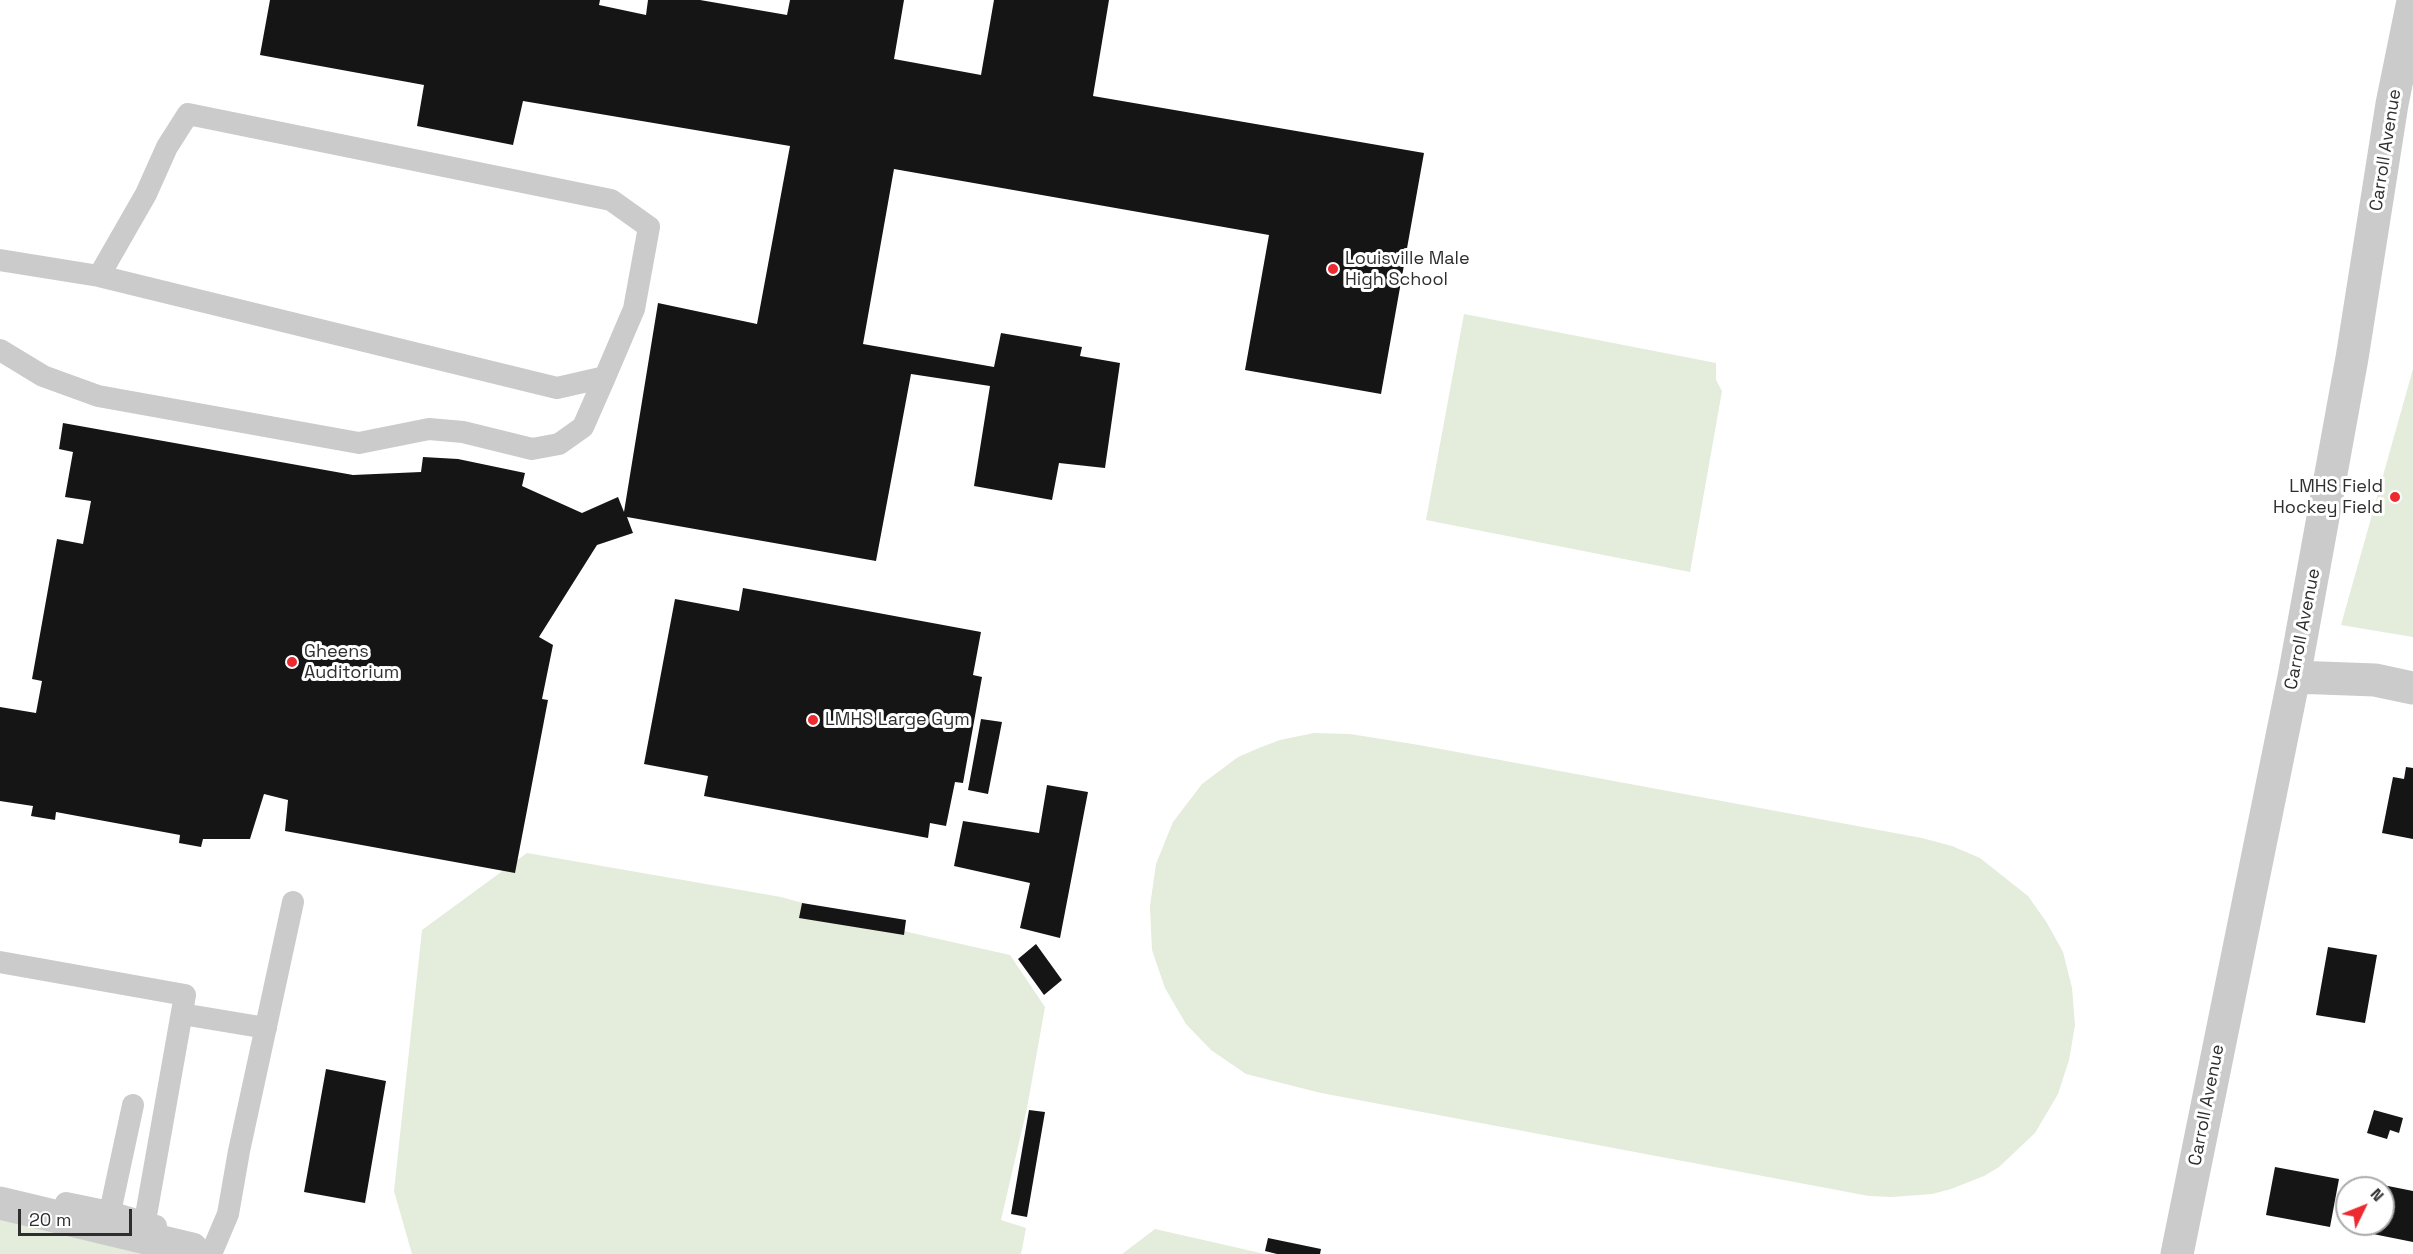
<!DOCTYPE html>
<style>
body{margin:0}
#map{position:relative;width:2413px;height:1254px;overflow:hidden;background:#fff;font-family:"Space Grotesk",sans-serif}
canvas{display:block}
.north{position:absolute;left:2335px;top:1176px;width:60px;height:60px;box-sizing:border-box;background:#fff;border:2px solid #ababab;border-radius:50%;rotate:47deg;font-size:16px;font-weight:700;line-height:24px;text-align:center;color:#2e2e2e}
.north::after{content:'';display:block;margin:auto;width:21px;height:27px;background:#ec2a30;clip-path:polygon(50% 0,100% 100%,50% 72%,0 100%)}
.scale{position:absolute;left:18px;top:1209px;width:114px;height:27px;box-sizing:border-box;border:3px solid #2e2e2e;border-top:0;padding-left:8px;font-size:18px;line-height:21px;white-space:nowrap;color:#2e2e2e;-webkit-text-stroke:4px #fff;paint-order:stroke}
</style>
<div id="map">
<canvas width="2413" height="1254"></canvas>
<div class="north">N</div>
<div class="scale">20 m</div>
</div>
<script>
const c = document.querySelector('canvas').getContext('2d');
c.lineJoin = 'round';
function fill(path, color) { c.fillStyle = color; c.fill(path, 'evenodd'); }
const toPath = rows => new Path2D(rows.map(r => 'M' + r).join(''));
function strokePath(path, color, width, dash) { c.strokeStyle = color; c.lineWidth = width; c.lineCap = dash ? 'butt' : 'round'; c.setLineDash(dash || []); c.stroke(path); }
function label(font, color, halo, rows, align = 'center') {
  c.font = font + ' "Space Grotesk",sans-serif'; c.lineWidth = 6; c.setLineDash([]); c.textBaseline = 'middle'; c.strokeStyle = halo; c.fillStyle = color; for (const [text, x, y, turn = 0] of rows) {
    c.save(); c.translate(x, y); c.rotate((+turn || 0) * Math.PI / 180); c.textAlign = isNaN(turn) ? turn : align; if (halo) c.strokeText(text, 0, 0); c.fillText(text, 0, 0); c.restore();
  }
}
fill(toPath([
 [1464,314,1716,363,1716,380,1722,391,1690,572,1426,520],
 [2413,369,2413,637,2341,625],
 [1314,733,1350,734,1419,745,1922,838,1952,846,1980,858,2028,896,2047,923,2063,952,2072,988,2075,1025,2069,1060,2058,1094,2035,1133,1999,1167,1984,1176,1951,1189,1932,1194,1891,1197,1869,1196,1321,1093,1246,1074,1211,1050,1186,1024,1165,988,1152,950,1150,906,1156,864,1173,822,1202,784,1238,757,1259,748,1280,740],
 [527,853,781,897,912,933,1010,955,1045,1007,1027,1108,1001,1220,1026,1228,1021,1254,412,1254,394,1191,422,930],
 [0,1203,194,1254,0,1254],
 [1155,1229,1265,1254,1122,1254]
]), '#e4ecdb');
fill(toPath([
 [270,0,600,0,599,5,646,15,648,0,700,0,787,15,790,0,904,0,894,59,981,75,994,0,1109,0,1093,96,1424,153,1381,394,1245,370,1269,235,894,169,863,344,994,367,1001,333,1082,347,1080,356,1120,363,1105,468,1059,463,1052,500,974,486,990,386,911,374,876,561,627,517,633,533,597,545,539,637,553,645,542,699,548,700,515,873,285,831,288,800,264,794,250,839,203,839,201,847,179,843,180,835,56,812,55,820,31,816,33,806,0,801,0,707,36,713,42,681,32,679,57,539,83,544,91,501,65,497,73,452,59,449,63,423,353,475,421,472,423,457,458,459,525,473,522,486,582,513,618,497,624,512,658,303,757,324,790,146,523,101,513,145,417,126,424,85,260,55],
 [743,588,981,632,973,675,982,677,963,783,955,782,946,826,930,823,928,838,704,796,708,776,644,764,675,599,739,611],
 [981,719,1002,722,988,794,968,790],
 [2406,767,2413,768,2413,839,2382,833,2393,777,2404,779],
 [1047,785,1088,792,1060,938,1020,928,1030,883,954,866,963,821,1039,833],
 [802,903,906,920,904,935,799,918],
 [1036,944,1062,980,1044,995,1018,959],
 [2328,947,2377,955,2365,1023,2316,1015],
 [326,1069,386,1081,365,1203,304,1192],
 [1029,1110,1045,1112,1027,1217,1011,1214],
 [2374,1110,2403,1118,2399,1133,2390,1130,2387,1139,2367,1133],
 [2275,1167,2339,1179,2330,1227,2266,1215],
 [2363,1181,2413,1191,2413,1242,2353,1230,2354,1224,2383,1224,2383,1188,2361,1188],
 [1268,1238,1321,1249,1320,1254,1277,1254,1265,1251]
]), '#151515');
strokePath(toPath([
 [0,260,99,276,557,388,605,377,634,309,649,227,611,200,188,114,167,147,146,194,99,276],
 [0,350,43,376,98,396,359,443,429,429,463,432,532,449,559,444,583,427,605,377],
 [0,962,185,995,145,1221],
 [182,1014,266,1028],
 [66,1203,110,1212,156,1226],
 [110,1212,133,1105],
 [211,1254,228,1214,239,1151,293,902]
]), '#cbcbcb', 22);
strokePath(toPath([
 [2294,677,2375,680,2413,688],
 [0,1203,192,1249,194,1254],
 [2177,1254,2294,677,2352,358,2392,104,2413,1]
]), '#cbcbcb', 33);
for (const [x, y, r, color] of [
 [1333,269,6,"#ec2a30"],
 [2395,497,6,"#ec2a30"],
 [292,662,6,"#ec2a30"],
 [813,720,6,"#ec2a30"]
]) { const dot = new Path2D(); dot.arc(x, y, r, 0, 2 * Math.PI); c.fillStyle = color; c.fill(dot); strokePath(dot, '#fff', 2); }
label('18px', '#2e2e2e', '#fff', [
 ["Carroll Avenue",2386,150,-81],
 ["Carroll Avenue",2303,629,-79],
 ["Carroll Avenue",2207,1105,-79]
]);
label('18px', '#2e2e2e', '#fff', [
 ["Louisville Male",1345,259],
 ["High School",1345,280],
 ["LMHS Field",2383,487,"right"],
 ["Hockey Field",2383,508,"right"],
 ["Gheens",304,652],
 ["Auditorium",304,673],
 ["LMHS Large Gym",825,720]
], 'left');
</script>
